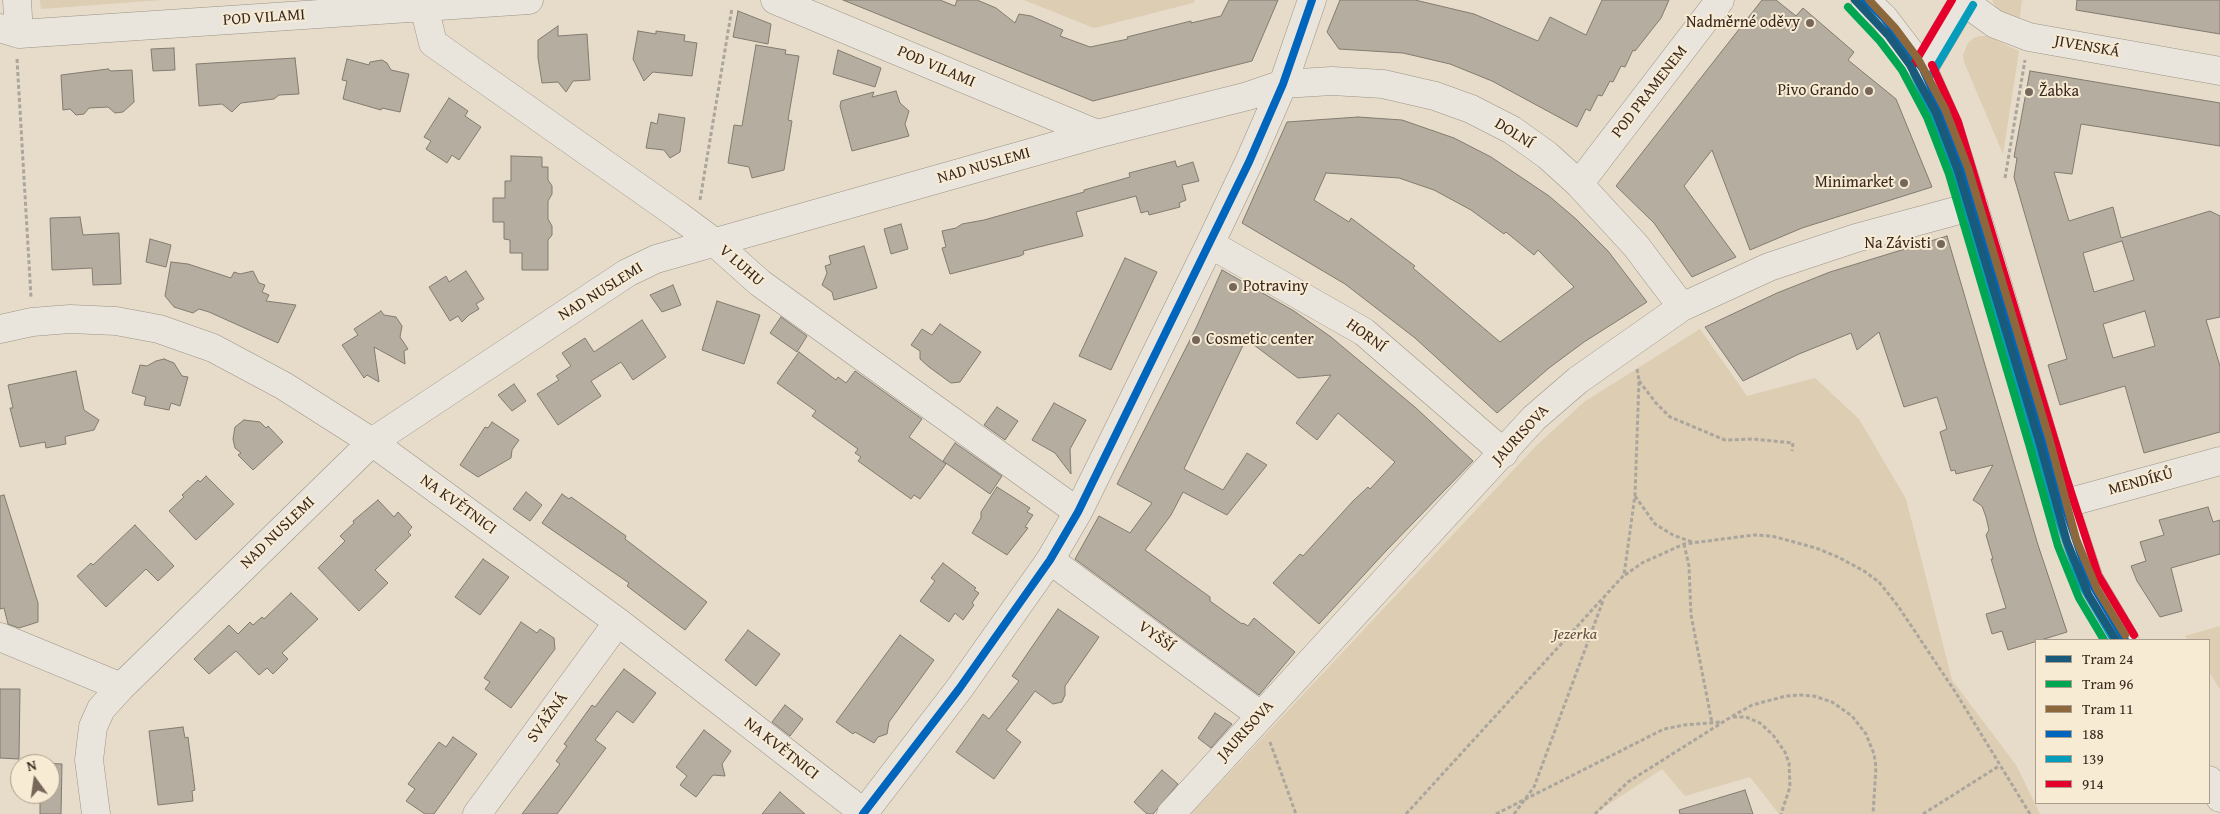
<!DOCTYPE html>
<meta charset="utf-8">
<style>
body{margin:0}
#map{position:relative;width:2220px;height:814px;overflow:hidden;background:#e6dcc9;font-family:"Gentium Book Plus",serif}
canvas{display:block}
.legend{position:absolute;left:2035px;top:639px;width:175px;height:165px;box-sizing:border-box;background:#f7ebd3;border:1px solid #ab9d8b;margin:0;padding:6px 9px;list-style:none;font-size:15px;color:#3a281f}
.legend li{display:flex;align-items:center;gap:10px;height:25px}
.legend b{width:25px;border:1px solid #ab9d8b}
.north{position:absolute;left:10px;top:754px;width:50px;height:50px;box-sizing:border-box;background:#f7ebd3;border:1px solid #ab9d8b;border-radius:50%;rotate:346deg;font-size:14px;font-weight:700;line-height:20px;text-align:center;color:#3a281f}
.north::after{content:'';display:block;margin:auto;width:18px;height:22px;background:#76675a;clip-path:polygon(50% 0,100% 100%,50% 72%,0 100%)}
</style>
<div id="map">
<canvas width="2220" height="814"></canvas>
<ul class="legend">
<li><b style="height:6px;background:#1a5a7b"></b>Tram 24</li>
<li><b style="height:6px;background:#00a651"></b>Tram 96</li>
<li><b style="height:6px;background:#8c683c"></b>Tram 11</li>
<li><b style="height:6px;background:#0065bd"></b>188</li>
<li><b style="height:6px;background:#069cbc"></b>139</li>
<li><b style="height:6px;background:#e4002b"></b>914</li>
</ul>
<div class="north">N</div>
</div>
<script>
const c = document.querySelector('canvas').getContext('2d');
c.lineJoin = 'round';
function fill(path, color) { c.fillStyle = color; c.fill(path, 'evenodd'); }
const toPath = rows => new Path2D(rows.map(r => 'M' + r).join(''));
function strokePath(path, color, width, dash) { c.strokeStyle = color; c.lineWidth = width; c.lineCap = dash ? 'butt' : 'round'; c.setLineDash(dash || []); c.stroke(path); }
function label(font, color, halo, rows, align = 'center') {
  c.font = font + ' "Gentium Book Plus",serif'; c.lineWidth = 4; c.setLineDash([]); c.textBaseline = 'middle'; c.strokeStyle = halo; c.fillStyle = color; for (const [text, x, y, turn = 0] of rows) {
    c.save(); c.translate(x, y); c.rotate((+turn || 0) * Math.PI / 180); c.textAlign = isNaN(turn) ? turn : align; if (halo) c.strokeText(text, 0, 0); c.fillText(text, 0, 0); c.restore();
  }
}
fill(toPath([
 [40,0,162,0,41,9],
 [1024,0,1195,0,1193,3,1094,28],
 [1992,0,2022,0,2019,23,1999,12],
 [1980,36,1987,36,2019,51,2003,154,1964,62,1963,55,1968,43,1974,38],
 [1700,329,1747,396,1815,378,1859,419,1906,499,1952,680,2016,765,2040,814,1779,814,1750,777,1685,796,1662,769,1594,814,1191,814,1535,447,1584,402],
 [2220,626,2220,689,2209,672,2209,640,2188,640,2185,636]
]), '#dccdb3');
const building = toPath([
 [843,0,940,0,955,6,957,0,977,0,996,8,1015,23,1019,14,1031,16,1063,30,1060,36,1090,47,1128,39,1127,37,1191,21,1191,23,1221,16,1229,0,1278,0,1252,61,1093,101,843,0],
 [1340,0,1415,0,1474,14,1538,41,1550,17,1586,35,1602,0,1669,0,1661,18,1635,51,1633,50,1625,67,1621,66,1613,82,1610,81,1602,96,1598,95,1590,111,1586,109,1577,127,1492,81,1450,64,1403,53,1339,49,1327,32,1340,0],
 [1762,0,1776,0,1796,16,1803,8,1854,52,1848,60,1896,99,1932,187,1802,228,1750,250,1712,150,1684,186,1736,257,1692,277,1654,223,1616,186,1762,0],
 [2077,0,2220,0,2220,34,2076,10,2077,0],
 [738,11,771,24,768,44,733,37,738,11],
 [558,26,558,36,587,34,590,80,573,81,566,92,558,82,542,83,538,58,538,40,558,26],
 [638,31,656,34,656,31,685,35,684,41,697,43,692,76,653,72,644,81,633,59,638,31],
 [756,45,786,50,785,54,799,56,788,120,792,121,784,170,752,178,749,167,728,163,734,125,742,126,756,45],
 [174,48,175,70,153,71,151,49,174,48],
 [838,50,881,68,875,87,833,74,838,50],
 [295,58,299,94,279,95,274,99,241,103,232,112,222,104,199,106,196,64,295,58],
 [347,59,369,65,370,62,382,60,387,63,391,70,409,74,400,112,382,108,381,110,343,99,347,81,342,80,347,59],
 [108,69,111,71,132,70,134,102,123,112,115,113,108,107,89,108,84,114,76,115,70,109,63,110,61,75,108,69],
 [2030,71,2220,103,2220,146,2081,124,2072,174,2054,172,2069,221,2113,207,2121,238,2210,211,2220,216,2220,317,2206,320,2220,366,2220,432,2144,453,2125,386,2060,405,2048,365,2067,359,2014,177,2017,158,2014,157,2030,71],
 [2122,241,2134,280,2094,292,2083,253,2122,241],
 [2145,311,2155,346,2113,358,2103,324,2145,311],
 [896,91,900,103,909,111,905,124,909,136,852,151,840,106,841,101,874,92,872,97,896,91],
 [449,98,468,111,465,116,481,127,459,160,452,155,447,163,426,149,431,141,424,137,449,98],
 [659,114,685,118,680,152,670,158,664,150,646,148,651,122,657,124,659,114],
 [1358,117,1402,120,1454,138,1491,157,1549,196,1576,219,1608,251,1647,302,1584,342,1549,368,1497,413,1415,338,1345,284,1242,223,1287,122,1358,117],
 [1326,173,1399,178,1434,190,1471,210,1504,234,1506,232,1534,255,1538,250,1574,287,1500,342,1413,268,1415,266,1351,218,1349,222,1314,200,1326,173],
 [511,156,542,157,542,167,548,167,548,180,552,186,552,194,548,201,548,219,552,226,552,235,548,240,548,270,522,270,522,253,510,253,510,240,504,239,504,222,493,222,493,198,505,198,505,181,511,181,511,156],
 [1175,161,1177,167,1193,162,1199,181,1182,185,1186,200,1179,203,1180,207,1149,215,1148,211,1141,213,1136,196,1076,212,1083,236,1023,251,1024,254,1020,256,950,274,942,248,946,247,942,231,956,228,962,224,984,220,1084,192,1084,190,1130,177,1129,173,1175,161],
 [80,217,83,235,119,233,121,284,93,285,92,268,52,270,50,218,80,217],
 [901,224,908,249,891,254,884,229,901,224],
 [1947,236,2038,545,2067,632,2008,650,2002,631,1992,634,1986,614,2006,608,1991,559,1993,559,1986,535,1989,530,1986,517,1982,506,1973,500,1993,465,1956,474,1955,470,1951,471,1940,432,1947,429,1937,397,1904,407,1879,332,1857,350,1851,333,1799,354,1743,381,1705,327,1777,293,1830,272,1947,236],
 [150,239,171,245,166,267,146,262,150,239],
 [864,246,877,288,834,300,832,292,822,285,827,273,825,266,831,264,829,256,864,246],
 [1125,258,1157,272,1111,370,1079,356,1125,258],
 [171,262,188,264,231,278,234,272,240,274,253,271,259,283,265,285,262,292,269,295,266,301,296,305,278,343,209,312,199,309,193,313,174,307,165,296,171,262],
 [1222,270,1294,311,1331,337,1416,408,1473,461,1385,552,1319,624,1273,583,1300,554,1303,556,1353,501,1368,487,1370,489,1395,462,1338,413,1317,440,1296,423,1331,375,1298,378,1246,339,1184,469,1223,490,1247,453,1267,465,1227,515,1183,492,1171,515,1145,550,1210,597,1210,601,1242,624,1243,623,1248,626,1254,618,1295,652,1259,695,1075,559,1099,516,1130,533,1152,503,1117,484,1196,328,1222,270],
 [466,271,484,299,476,304,479,309,469,315,462,322,458,316,450,321,429,287,446,276,449,282,466,271],
 [673,285,681,305,662,312,650,295,673,285],
 [717,301,760,315,744,364,702,350,717,301],
 [381,311,384,315,396,317,402,326,400,337,408,349,404,351,405,364,374,347,379,382,367,375,364,378,342,345,358,335,354,329,381,311],
 [781,317,807,336,797,352,770,333,781,317],
 [642,320,666,357,633,380,621,362,591,381,601,396,558,425,537,394,559,380,556,376,571,366,562,353,585,338,594,352,642,320],
 [940,324,981,352,960,382,951,383,929,367,920,359,920,351,911,345,922,329,932,335,940,324],
 [799,352,836,380,838,377,846,383,855,371,922,419,909,437,946,464,920,499,914,495,911,499,858,461,861,457,855,453,858,449,812,416,816,411,777,383,799,352],
 [164,359,174,363,182,376,188,377,180,406,171,403,169,410,144,405,146,397,132,393,140,365,147,366,156,361,164,359],
 [76,371,84,410,99,420,94,430,67,436,65,437,66,444,46,448,45,442,20,447,10,408,13,408,8,385,76,371],
 [514,384,526,401,512,411,498,395,514,384],
 [1054,403,1086,420,1070,449,1071,474,1055,453,1032,440,1054,403],
 [997,407,1018,421,1005,440,984,425,997,407],
 [244,420,260,422,266,428,268,426,283,442,253,470,238,455,241,453,235,448,233,439,235,427,244,420],
 [492,422,519,440,512,450,511,458,478,477,460,465,485,427,488,428,492,422],
 [955,443,1002,476,990,494,943,461,955,443],
 [206,476,234,504,196,540,169,511,184,497,182,495,198,480,200,482,206,476],
 [997,487,1030,508,1027,512,1033,515,1025,527,1028,528,1007,555,972,533,981,518,981,512,997,487],
 [526,492,542,505,530,521,513,509,526,492],
 [562,494,569,499,571,497,626,536,625,539,707,602,685,630,627,586,629,583,542,523,562,494],
 [4,495,38,603,38,622,19,628,8,624,4,608,0,609,0,496,4,495],
 [378,500,394,517,398,512,412,527,408,532,411,535,375,570,388,583,359,611,318,568,345,541,340,536,354,523,353,521,378,500],
 [2208,507,2213,522,2220,520,2220,554,2171,568,2182,611,2160,617,2137,581,2131,566,2146,561,2140,542,2164,535,2159,520,2208,507],
 [135,525,174,566,158,581,146,569,106,607,77,576,91,563,93,565,135,525],
 [483,559,509,577,480,615,455,597,483,559],
 [943,563,976,588,974,590,979,593,972,603,974,605,963,620,955,613,949,622,920,601,935,581,931,578,943,563],
 [291,593,318,619,282,653,288,659,273,674,267,668,259,675,236,651,209,674,194,659,229,625,238,634,250,622,253,625,262,617,264,619,291,593],
 [1058,609,1099,637,1065,686,1065,695,1062,702,1053,704,1035,691,1006,730,1021,742,994,779,956,752,983,714,989,719,1019,681,1012,676,1058,609],
 [521,622,537,633,540,629,554,638,555,649,511,708,485,689,490,682,484,678,521,622],
 [748,630,780,654,756,686,725,660,748,630],
 [900,635,934,660,889,722,887,734,878,737,874,743,855,732,853,734,836,722,900,635],
 [624,669,656,693,633,723,617,711,595,740,606,748,557,814,522,814,560,764,556,761,567,746,564,744,592,705,595,707,624,669],
 [0,689,20,689,19,759,0,758,0,689],
 [785,705,803,719,790,736,772,722,785,705],
 [1215,713,1232,724,1211,748,1198,738,1215,713],
 [183,727,185,738,188,737,195,790,192,791,193,801,158,805,149,731,183,727],
 [704,730,731,751,722,764,725,776,713,775,696,797,680,785,687,776,676,767,704,730],
 [453,737,477,754,434,814,425,814,406,801,415,789,408,784,439,742,446,747,453,737],
 [41,763,62,764,61,814,40,814,40,794,50,794,50,764,41,763],
 [1162,770,1178,784,1153,814,1147,814,1134,802,1162,770],
 [1745,790,1753,814,1680,814,1679,810,1745,790],
 [780,792,805,814,762,814,780,792]
]);
fill(building, '#b5ada0');
strokePath(building, '#827b70', 1);
const minor = toPath([
 [17,0,19,34],
 [775,0,1097,134],
 [1865,0,1884,18,1923,69,1948,125,1988,252,2055,477,2089,579,2125,640],
 [1963,1,1995,24,2029,37,2220,71],
 [424,7,433,43,679,216,714,242,760,283,1078,512],
 [0,28,19,34,529,0],
 [1923,69,1964,0],
 [1579,184,1720,0],
 [1210,244,1364,332,1504,453],
 [0,329,32,322,70,319,116,321,159,329,213,348,284,386,372,442,618,622,864,813],
 [2063,504,2220,461],
 [1050,560,1260,715],
 [0,637,121,687],
 [2209,780,2220,798],
 [96,814,89,760,93,727,101,709,121,687,372,442,627,273,656,259,1097,134,1248,96,1283,84,1332,81,1383,84,1435,96,1471,109,1512,130,1547,155,1579,184,1636,246,1682,307],
 [477,814,618,622],
 [863,814,959,689,1050,560,1078,512,1210,244,1249,162,1283,84,1312,0],
 [1171,814,1534,418,1578,380,1682,307,1769,267,1856,238,1974,206]
]);
strokePath(minor, '#9b9387', 29);
strokePath(toPath([
 [17,59,31,297],
 [2005,178,2025,60],
 [700,200,732,8],
 [1639,381,1656,403,1670,417,1725,440,1753,439,1793,443,1792,451],
 [1635,496,1655,524,1673,535,1692,542],
 [1684,544,1689,566,1691,615,1712,723],
 [1625,575,1642,563,1684,544,1754,535,1772,536,1816,548,1838,557,1864,571,1879,582,1898,606,1956,693,2030,814],
 [1733,717,1746,717,1760,723,1773,735,1785,752,1789,763,1790,787,1781,814],
 [1270,742,1296,814],
 [1406,814,1624,575,1635,495,1639,380,1637,369],
 [1496,814,1664,729,1684,725,1721,722],
 [1514,814,1534,787,1603,601],
 [1595,814,1628,782,1731,717,1752,705,1786,696,1800,695,1814,696,1832,702,1852,716,1866,734,1874,754,1876,767,1873,814],
 [1923,814,1999,766]
]), '#aba69d', 3, [4, 2.5]);
strokePath(minor, '#eae5dc', 28);
strokePath(toPath([
 [1865,0,1884,18,1923,69,1948,125,2055,477,2089,579,2125,640],
 [863,814,959,689,1050,560,1078,512,1249,162,1283,84,1312,0]
]), '#0065bd', 8);
strokePath(toPath([
 [1914,73,1939,129,2045,480,2080,582,2114,640],
 [1932,74,1973,5]
]), '#069cbc', 8);
strokePath(toPath([
 [1914,64,1952,0],
 [1932,65,1958,122,2065,474,2098,575,2134,635]
]), '#e4002b', 8);
strokePath(toPath([
 [1855,0,1888,35,1910,65,1936,113,1958,171,2039,441,2067,542,2088,594,2116,640]
]), '#1a5a7b', 8);
strokePath(toPath([
 [1848,7,1880,41,1902,70,1927,117,1949,174,2029,444,2058,546,2079,598,2104,640]
]), '#00a651', 8);
strokePath(toPath([
 [1869,0,1895,28,1918,59,1945,109,1968,168,2049,438,2076,539,2097,589,2125,635]
]), '#8c683c', 8);
for (const [x, y, r, color] of [
 [1810,23,5,"#76675a"],
 [1869,91,5,"#76675a"],
 [2029,92,5,"#76675a"],
 [1904,183,5,"#76675a"],
 [1941,244,5,"#76675a"],
 [1233,287,5,"#76675a"],
 [1196,340,5,"#76675a"]
]) { const dot = new Path2D(); dot.arc(x, y, r, 0, 2 * Math.PI); c.fillStyle = color; c.fill(dot); strokePath(dot, '#f7ebd3', 2); }
label('16px', '#3a281f', '#f7ebd3', [
 ["POD VILAMI",264,18,-4],
 ["JIVENSKÁ",2087,47,10],
 ["POD VILAMI",936,67,23],
 ["POD PRAMENEM",1650,92,-52],
 ["DOLNÍ",1514,134,32],
 ["NAD NUSLEMI",984,166,-16],
 ["V LUHU",741,266,41],
 ["NAD NUSLEMI",601,292,-32],
 ["HORNÍ",1366,336,36],
 ["JAURISOVA",1521,435,-47],
 ["MENDÍKŮ",2141,482,-15],
 ["NA KVĚTNICI",458,505,36],
 ["NAD NUSLEMI",278,533,-44],
 ["VYŠŠÍ",1156,637,36],
 ["SVÁŽNÁ",548,718,-54],
 ["JAURISOVA",1246,731,-48],
 ["NA KVĚTNICI",781,749,38]
]);
label('16px', '#3a281f', '#f7ebd3', [
 ["Nadměrné oděvy",1800,23],
 ["Pivo Grando",1859,91],
 ["Žabka",2039,92,"left"],
 ["Minimarket",1894,183],
 ["Na Závisti",1931,244],
 ["Potraviny",1243,287,"left"],
 ["Cosmetic center",1206,340,"left"]
], 'right');
label('italic 16px', '#604e40', '#f7ebd3', [
 ["Jezerka",1575,635]
]);
</script>
